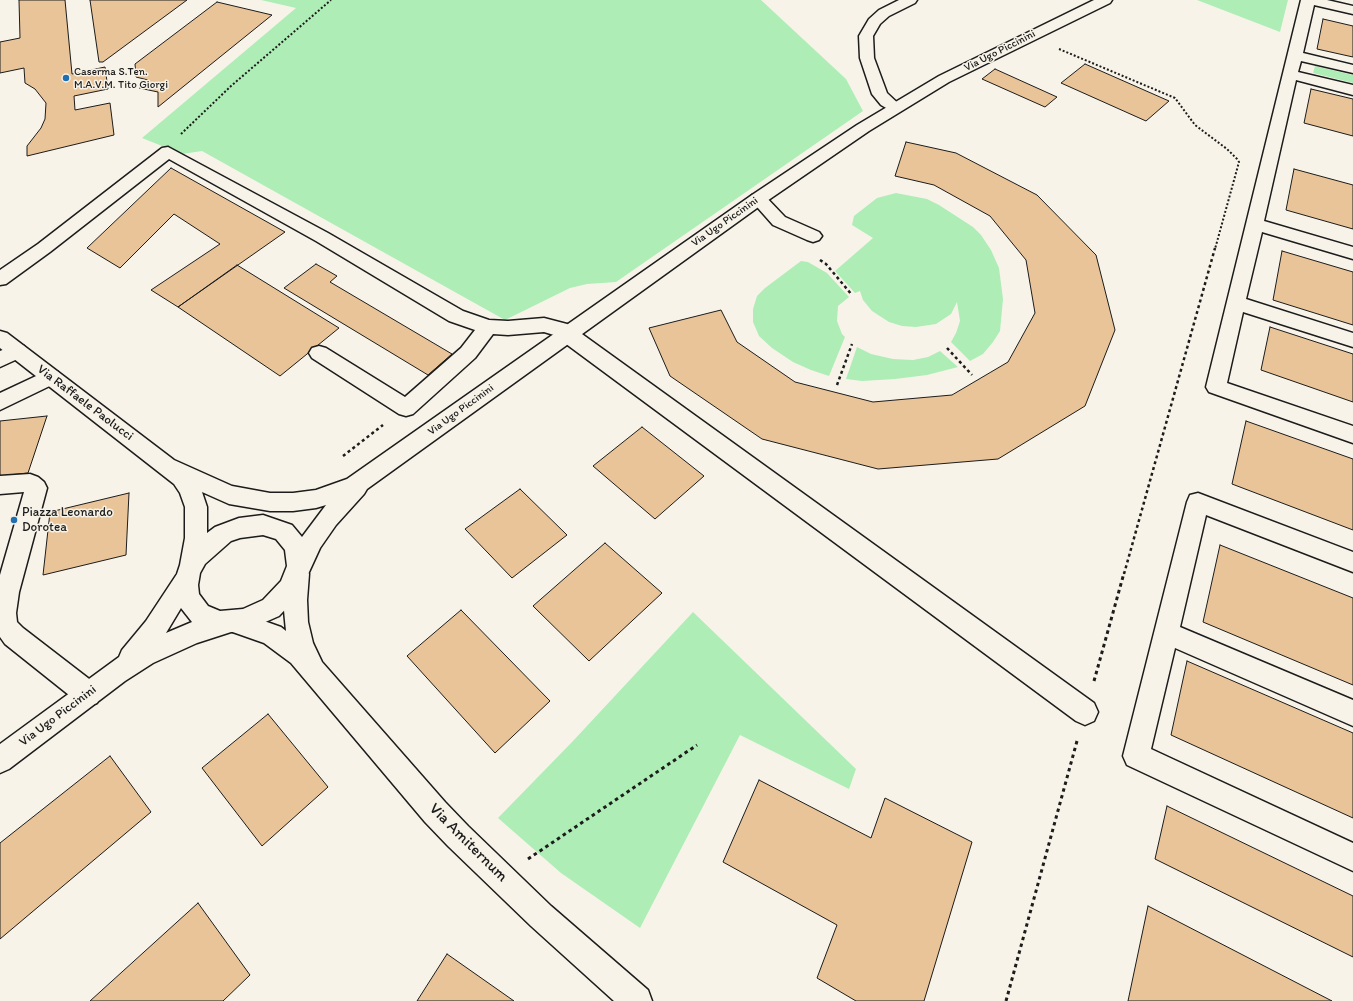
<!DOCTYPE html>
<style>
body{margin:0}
canvas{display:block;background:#f7f3e8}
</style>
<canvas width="1353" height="1001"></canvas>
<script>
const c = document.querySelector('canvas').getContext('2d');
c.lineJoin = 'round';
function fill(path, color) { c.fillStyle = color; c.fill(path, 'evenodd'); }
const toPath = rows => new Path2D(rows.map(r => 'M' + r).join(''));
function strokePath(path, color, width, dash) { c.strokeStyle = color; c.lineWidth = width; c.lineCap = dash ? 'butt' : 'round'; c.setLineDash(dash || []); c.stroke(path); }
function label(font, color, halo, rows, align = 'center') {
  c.font = font + ' Itim,sans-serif'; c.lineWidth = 3; c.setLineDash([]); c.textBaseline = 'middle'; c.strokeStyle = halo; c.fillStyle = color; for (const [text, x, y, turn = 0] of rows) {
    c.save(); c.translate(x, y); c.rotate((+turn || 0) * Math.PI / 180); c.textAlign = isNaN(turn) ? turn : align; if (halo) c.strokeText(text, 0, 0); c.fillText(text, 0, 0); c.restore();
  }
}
fill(toPath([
 [261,0,761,0,846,79,863,111,616,282,587,284,570,288,505,320,202,151,182,154,142,138,296,8],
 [1197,0,1288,0,1280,32],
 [1315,66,1353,75,1353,83,1313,73],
 [896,193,927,199,939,205,973,227,981,235,991,250,999,268,1003,299,1000,331,993,342,983,354,970,361,951,342,956,333,960,321,957,302,951,314,936,324,916,327,902,326,889,322,872,311,863,300,860,291,855,293,835,271,873,238,852,225,854,216,877,198],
 [801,261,808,262,827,273,849,297,838,306,837,321,842,334,845,337,829,376,811,370,793,362,772,348,759,336,753,322,753,309,757,296,765,288],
 [857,347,871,354,893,359,913,360,928,357,940,351,958,367,927,375,895,379,862,381,846,379],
 [693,612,856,769,849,789,740,735,640,928,561,873,498,818,573,741]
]), '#aeeeb6');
const building = toPath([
 [19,0,65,0,72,74,105,67,108,89,74,96,75,110,110,103,114,135,27,156,27,146,41,128,45,119,46,103,35,89,25,83,24,68,0,73,0,42,20,38,19,0],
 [90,0,187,0,103,62,99,62,90,0],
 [217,2,272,15,158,107,158,92,139,88,148,80,136,77,135,64,217,2],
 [1323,19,1353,26,1353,57,1317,49,1323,19],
 [1085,64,1169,101,1146,121,1061,83,1085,64],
 [995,69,1057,97,1045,107,982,79,995,69],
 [1311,89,1353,99,1353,136,1304,123,1311,89],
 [906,142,956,153,1037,195,1096,255,1115,330,1085,406,998,459,878,469,762,439,670,376,649,328,721,310,737,342,795,382,873,402,952,395,1008,362,1035,313,1026,260,990,216,934,185,895,176,906,142],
 [171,168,285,232,178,307,151,290,220,244,174,214,120,268,87,248,171,168],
 [1294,169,1353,185,1353,229,1286,210,1294,169],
 [1282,251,1353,272,1353,325,1273,300,1282,251],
 [316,264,337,276,330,282,452,354,428,375,284,288,316,264],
 [237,265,339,328,280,376,178,307,237,265],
 [1270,327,1353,354,1353,402,1261,370,1270,327],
 [47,416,28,473,0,476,0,421,47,416],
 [1246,421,1353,459,1353,530,1232,484,1246,421],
 [642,427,704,476,655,519,593,466,642,427],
 [520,489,567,535,512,578,465,529,520,489],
 [129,493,126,555,43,575,50,512,129,493],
 [605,543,662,593,589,661,533,606,605,543],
 [1220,545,1353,598,1353,685,1203,622,1220,545],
 [461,610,550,701,495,753,407,656,461,610],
 [1187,661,1353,733,1353,818,1171,735,1187,661],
 [268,714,328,787,262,846,202,768,268,714],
 [110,756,151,812,0,939,0,843,110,756],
 [759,780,871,838,885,798,972,842,924,1001,856,1001,817,978,837,925,723,862,759,780],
 [1167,806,1353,896,1353,957,1155,859,1167,806],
 [198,903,250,975,223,1001,90,1001,198,903],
 [1148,906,1332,1001,1128,1001,1148,906],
 [447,954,514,1001,417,1001,447,954]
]);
fill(building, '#e9c499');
strokePath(building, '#1c1c1c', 1);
const minor = toPath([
 [899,0,917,0,915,3,889,16,880,24,873,36,874,58,887,93,903,108,900,111,895,113,881,105,872,94,860,58,859,36,869,19,879,10,899,0],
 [1301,0,1327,0,1353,6,1353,14,1314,5,1303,53,1353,65,1353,73,1301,61,1298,72,1353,85,1353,95,1296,80,1264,221,1353,247,1353,259,1262,232,1246,299,1353,333,1353,347,1243,312,1227,383,1353,426,1353,443,1209,392,1206,387,1301,0],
 [168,147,328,233,463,311,489,320,508,321,544,318,567,324,575,329,1094,703,1098,712,1094,721,1085,725,1076,721,554,335,544,332,508,335,493,334,475,358,413,414,406,416,399,414,312,358,309,353,312,348,319,346,326,348,405,397,461,348,475,330,449,321,316,241,169,159,50,252,6,284,0,285,0,270,38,244,162,148,168,147],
 [758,194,764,195,785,217,819,232,822,236,819,240,813,242,807,240,773,225,750,199,752,195,758,194],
 [17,344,24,346,27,351,24,356,0,367,0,351,17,344],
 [51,369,58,372,61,377,58,382,0,410,0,393,51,369],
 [30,474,38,477,44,482,47,488,19,592,16,613,17,622,23,628,97,685,101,694,97,703,88,706,79,703,5,644,0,637,0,575,24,492,0,494,0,476,30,474],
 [1198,493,1353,552,1353,572,1206,515,1180,627,1353,700,1353,726,1175,648,1151,749,1353,843,1353,871,1127,765,1123,756,1187,502,1190,495,1198,493],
 [297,564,305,567,309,574,307,600,308,622,313,643,322,662,445,802,468,826,551,906,648,990,652,1001,614,1001,531,926,448,846,425,822,291,663,264,643,227,630,224,622,227,614,236,611,281,627,286,631,283,600,285,574,289,567,297,564]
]);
const major = toPath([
 [1094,0,1112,0,1110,3,949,82,869,131,764,203,367,489,364,494,336,525,320,548,298,596,279,616,245,631,231,632,197,643,153,663,125,681,9,769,0,773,0,744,119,657,122,650,146,621,177,574,180,565,185,538,185,507,180,493,174,484,0,348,0,331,7,333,174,460,232,486,270,493,293,493,316,490,347,479,752,195,857,125,939,76,1094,0],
 [202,492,229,504,270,511,293,511,316,508,326,505,302,537,292,525,263,515,239,518,215,527,207,533,207,507,202,492],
 [263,535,276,539,285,550,287,566,281,581,263,600,243,609,220,611,208,606,199,594,198,585,200,573,205,564,231,541,240,538,263,535],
 [181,608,192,622,166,633,181,608]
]);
strokePath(minor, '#1c1c1c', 3);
strokePath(major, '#1c1c1c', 3);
strokePath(toPath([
 [1059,49,1175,98,1195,125,1227,149,1237,159,1239,162,1215,249],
 [181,134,231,86,331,0]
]), '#1c1c1c', 2, [2, 2]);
strokePath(toPath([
 [820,260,826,264,852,295],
 [947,348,972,375],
 [837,385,852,344],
 [343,456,383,425],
 [1124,574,1215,248]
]), '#1c1c1c', 2.5, [3, 3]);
strokePath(toPath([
 [1094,681,1124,573],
 [528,859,697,745],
 [1006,1001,1077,741]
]), '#1c1c1c', 3, [3.5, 3.5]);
fill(minor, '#f7f3e8');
fill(major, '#f7f3e8');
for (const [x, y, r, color] of [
 [66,78,4,"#1f6fb2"],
 [14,520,4,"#1f6fb2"]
]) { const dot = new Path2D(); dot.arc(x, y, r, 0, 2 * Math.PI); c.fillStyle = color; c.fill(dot); strokePath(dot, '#f7f3e8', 1.5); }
label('11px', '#1c1c1c', '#f7f3e8', [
 ["Via Ugo Piccinini",1000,51,-27],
 ["Via Ugo Piccinini",725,222,-35],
 ["Via Ugo Piccinini",461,410,-36]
]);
label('11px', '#1c1c1c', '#f7f3e8', [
 ["Caserma S.Ten.",74,72],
 ["M.A.V.M. Tito Giorgi",74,85]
], 'left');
label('13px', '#1c1c1c', '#f7f3e8', [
 ["Via Raffaele Paolucci",85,403,37],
 ["Via Ugo Piccinini",58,716,-37]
]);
label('13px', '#1c1c1c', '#f7f3e8', [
 ["Piazza Leonardo",22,513],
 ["Dorotea",22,528]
], 'left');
label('16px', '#1c1c1c', '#f7f3e8', [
 ["Via Amiternum",468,843,45]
]);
</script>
